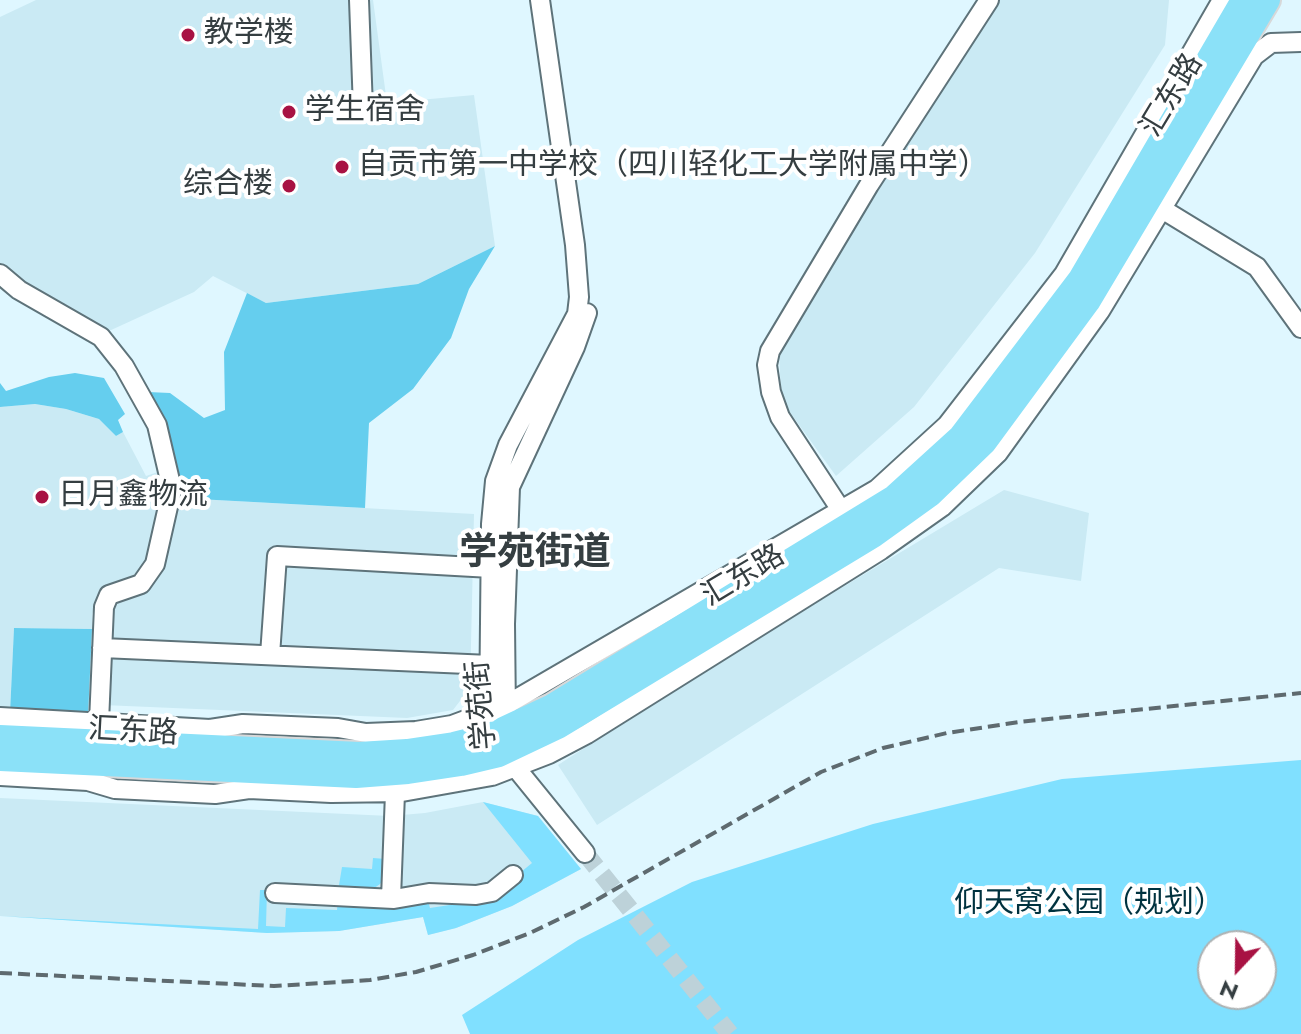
<!DOCTYPE html>
<meta charset="utf-8">
<style>
body{margin:0}
#map{position:relative;width:1301px;height:1034px;overflow:hidden;background:#dff7ff;font-family:Jost,sans-serif}
canvas{display:block}
.north{position:absolute;left:1197px;top:930px;width:80px;height:80px;box-sizing:border-box;background:#fff;border:2px solid #aeb2b3;border-radius:50%;rotate:202deg;font-size:22px;font-weight:700;line-height:32px;text-align:center;color:#353e41}
.north::after{content:'';display:block;margin:auto;width:28px;height:36px;background:#a81243;clip-path:polygon(50% 0,100% 100%,50% 72%,0 100%)}
</style>
<div id="map">
<canvas width="1301" height="1034"></canvas>
<div class="north">N</div>
</div>
<script>
const c = document.querySelector('canvas').getContext('2d');
c.lineJoin = 'round';
function fill(path, color) { c.fillStyle = color; c.fill(path, 'evenodd'); }
const toPath = rows => new Path2D(rows.map(r => 'M' + r).join(''));
function strokePath(path, color, width, dash) { c.strokeStyle = color; c.lineWidth = width; c.lineCap = dash ? 'butt' : 'round'; c.setLineDash(dash || []); c.stroke(path); }
function label(font, color, halo, rows, align = 'center') {
  c.font = font + ' Jost,"Noto Sans SC",sans-serif'; c.lineWidth = 8; c.setLineDash([]); c.textBaseline = 'middle'; c.strokeStyle = halo; c.fillStyle = color; for (const [text, x, y, turn = 0] of rows) {
    c.save(); c.translate(x, y); c.rotate((+turn || 0) * Math.PI / 180); c.textAlign = isNaN(turn) ? turn : align; if (halo) c.strokeText(text, 0, 0); c.fillText(text, 0, 0); c.restore();
  }
}
fill(toPath([
 [36,0,373,0,387,103,474,95,495,246,418,284,266,303,213,276,194,292,109,331,19,283,0,264,0,17],
 [977,0,1169,0,1165,45,1035,253,914,407,836,476,781,400,778,322],
 [35,404,66,409,99,419,116,436,123,432,146,476,161,471,163,492,145,562,133,576,102,590,92,614,92,629,14,628,10,713,0,713,0,407],
 [1004,490,1089,513,1081,581,999,568,597,825,558,765,710,667],
 [179,498,474,514,470,688,453,710,407,718,103,705,106,612,118,598,147,593,164,567],
 [0,798,390,816,425,813,483,802,538,816,581,869,512,906,456,928,428,935,423,917,339,931,267,933,0,916]
]), '#caeaf4');
fill(toPath([
 [1301,760,1301,1034,470,1034,462,1015,578,940,692,882,873,824,1062,779],
 [1213,946,1261,946,1261,994,1213,994],
 [483,802,538,816,581,869,512,906,456,928,428,935,423,917,339,931,267,933,0,916,258,929,260,890,267,890,266,926,285,927,286,908,337,910,338,898,427,897,430,908,476,901,498,891,532,863],
 [373,858,386,859,385,877,380,884,370,891,338,891,342,867,372,869]
]), '#80e0ff');
fill(toPath([
 [495,246,469,289,451,338,413,389,369,423,365,508,179,498,180,486,148,392,170,393,204,418,225,410,224,352,247,293,266,303,418,284],
 [75,373,104,378,125,414,118,420,123,432,116,436,99,419,66,409,35,404,0,407,0,383,6,391,49,377],
 [14,628,92,629,88,716,10,713]
]), '#65ceee');
strokePath(toPath([
 [585,853,730,1034]
]), '#bdd2d9', 18, [18, 9]);
const minor = toPath([
 [359,0,363,109],
 [1162,209,1257,267,1301,328],
 [0,274,19,290,101,337,124,366,157,425,172,489,155,564,141,584,109,595,104,607,99,722],
 [841,510,780,417,771,392,767,365,770,351,869,185,989,0],
 [102,648,490,665],
 [270,655,277,556,491,568],
 [506,715,505,624,510,487,575,347,587,313],
 [0,717,210,729,243,724,338,728,366,733,416,731,452,725,506,705,877,489,947,425,1064,274,1222,0],
 [489,719,491,524,495,481,508,445,577,314,579,297,575,245,540,0],
 [509,762,516,768,585,853],
 [0,776,88,781,115,789,215,794,249,789,331,793,402,792,492,776,549,754,587,734,881,550,942,507,998,453,1100,311,1254,56,1271,43,1301,42],
 [275,893,394,899,429,893,476,895,492,892,513,875],
 [391,898,395,793]
]);
const major = toPath([
 [0,737,359,754,407,751,454,744,490,735,552,706,894,497,960,437,1080,279,1243,0],
 [0,759,356,776,408,772,461,764,499,755,558,727,873,536,930,495,985,442,1088,302,1268,0]
]);
strokePath(minor, '#5e737a', 22);
strokePath(major, '#d7d8d9', 28);
strokePath(minor, '#fff', 18);
strokePath(major, '#8be1f8', 24);
strokePath(toPath([
 [0,973,274,986,370,980,416,972,473,955,530,933,584,907,821,772,883,748,947,733,1019,722,1301,693]
]), '#5e6a6f', 4, [12, 6]);
for (const [x, y, r, color] of [
 [188,35,8,"#a81243"],
 [289,112,8,"#a81243"],
 [342,167,8,"#a81243"],
 [289,186,8,"#a81243"],
 [42,497,8,"#a81243"]
]) { const dot = new Path2D(); dot.arc(x, y, r, 0, 2 * Math.PI); c.fillStyle = color; c.fill(dot); strokePath(dot, '#fff', 3); }
label('30px', '#353e41', '#fff', [
 ["教学楼",204,35],
 ["学生宿舍",305,112],
 ["自贡市第一中学校（四川轻化工大学附属中学）",358,167],
 ["综合楼",273,186,"right"],
 ["日月鑫物流",58,497]
], 'left');
label('30px', '#353e41', '#fff', [
 ["汇东路",1173,96,-59],
 ["汇东路",744,577,-31],
 ["学苑街",483,705,-95],
 ["汇东路",133,733,3]
]);
label('30px', '#00323f', '#fff', [
 ["仰天窝公园（规划）",1089,905]
]);
label('bold 38px', '#353e41', '#fff', [
 ["学苑街道",535,555]
]);
</script>
